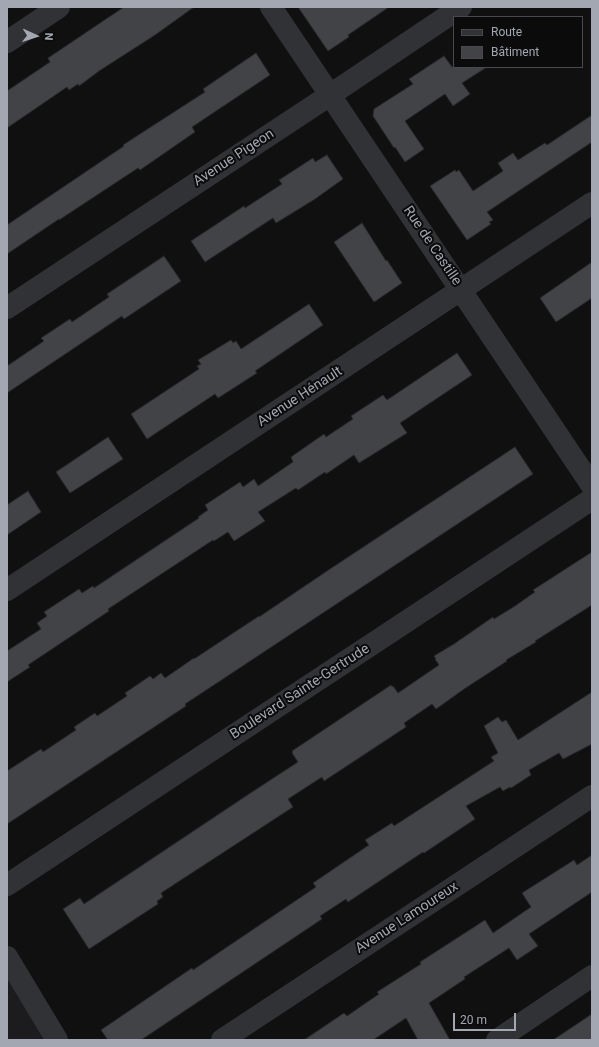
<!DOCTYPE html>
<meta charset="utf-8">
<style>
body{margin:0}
#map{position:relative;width:599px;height:1047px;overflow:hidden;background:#101011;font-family:Roboto,sans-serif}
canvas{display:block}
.frame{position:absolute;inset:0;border:8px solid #a2a7b1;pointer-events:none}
.legend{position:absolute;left:453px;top:16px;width:130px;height:52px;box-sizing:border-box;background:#0b0b0c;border:1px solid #47494e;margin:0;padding:5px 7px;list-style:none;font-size:12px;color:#a2a7b1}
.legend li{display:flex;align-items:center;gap:8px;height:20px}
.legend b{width:20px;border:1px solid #47494e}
.north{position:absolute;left:16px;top:16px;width:40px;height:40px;-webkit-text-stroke:3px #0b0b0c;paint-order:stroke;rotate:93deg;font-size:11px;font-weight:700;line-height:16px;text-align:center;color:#a2a7b1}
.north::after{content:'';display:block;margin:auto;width:14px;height:18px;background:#a2a7b1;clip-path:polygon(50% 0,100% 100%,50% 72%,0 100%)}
.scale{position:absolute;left:453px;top:1013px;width:63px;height:18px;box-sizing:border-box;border:2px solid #a2a7b1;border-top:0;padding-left:5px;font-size:12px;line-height:14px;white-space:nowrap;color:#a2a7b1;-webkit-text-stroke:3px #0b0b0c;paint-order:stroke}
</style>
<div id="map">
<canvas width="599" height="1047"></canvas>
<div class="frame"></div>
<ul class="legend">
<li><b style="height:5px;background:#313235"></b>Route</li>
<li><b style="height:11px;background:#414347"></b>Bâtiment</li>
</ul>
<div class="north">N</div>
<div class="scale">20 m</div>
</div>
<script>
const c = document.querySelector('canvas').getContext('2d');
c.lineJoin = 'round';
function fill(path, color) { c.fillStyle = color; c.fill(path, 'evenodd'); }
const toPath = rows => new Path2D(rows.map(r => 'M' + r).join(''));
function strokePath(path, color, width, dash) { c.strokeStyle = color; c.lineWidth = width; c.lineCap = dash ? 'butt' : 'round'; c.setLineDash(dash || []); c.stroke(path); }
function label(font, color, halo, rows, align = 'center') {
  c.font = font + ' Roboto,sans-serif'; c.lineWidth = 4; c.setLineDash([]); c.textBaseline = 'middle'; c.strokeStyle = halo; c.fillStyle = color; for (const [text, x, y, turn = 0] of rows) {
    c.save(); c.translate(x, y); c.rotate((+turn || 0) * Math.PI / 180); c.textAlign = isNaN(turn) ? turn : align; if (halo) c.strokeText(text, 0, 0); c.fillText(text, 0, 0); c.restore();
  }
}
fill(toPath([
 [7,957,57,1040,7,1040]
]), '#1c1c1e');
const building = toPath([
 [124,7,194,7,155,35,99,71,79,86,78,84,69,90,67,87,7,128,7,91,50,62,48,58,124,7],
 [298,7,389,7,348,35,349,37,328,51,298,7],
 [256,53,270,75,192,127,195,132,140,170,138,168,59,220,59,219,7,254,7,225,124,146,123,145,205,92,203,89,256,53],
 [444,56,452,67,487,67,462,83,470,94,453,106,445,94,405,121,424,149,405,162,395,147,394,148,373,116,374,109,413,84,409,79,444,56],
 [592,115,592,142,487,212,493,220,489,222,491,224,467,240,430,186,455,170,456,172,459,170,473,191,503,171,498,163,513,153,518,160,545,143,547,145,592,115],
 [327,155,343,179,315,199,276,223,273,218,205,262,191,241,244,206,245,208,282,184,279,180,313,158,315,162,327,155],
 [362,223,386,261,387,260,402,283,374,302,334,242,362,223],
 [164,256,181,281,124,319,122,316,7,393,7,366,44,341,41,338,70,319,72,322,109,297,107,294,164,256],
 [592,262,592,298,556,322,540,298,592,262],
 [309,304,323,325,255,371,257,373,218,398,215,394,147,439,131,414,199,369,197,366,201,364,198,360,231,340,233,343,236,341,241,349,309,304],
 [457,353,472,375,400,423,407,433,359,463,354,455,326,474,325,472,298,490,296,488,258,512,265,521,234,541,228,532,214,541,213,540,108,609,109,611,28,665,30,667,7,682,7,651,41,629,37,623,47,616,44,612,79,589,82,593,93,586,94,588,199,518,198,517,208,510,205,505,240,482,243,487,254,479,258,486,293,462,291,457,324,434,326,437,353,419,351,416,383,395,387,400,457,353],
 [108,437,123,459,70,493,56,472,108,437],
 [515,447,533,474,229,675,185,704,186,706,139,737,7,824,7,771,41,749,43,752,76,730,74,727,95,713,97,716,127,696,125,693,150,676,153,679,161,673,165,678,194,658,194,659,259,616,259,617,330,569,515,447],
 [28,491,41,512,7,535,7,505,28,491],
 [592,552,592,605,535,641,536,642,506,660,507,661,464,689,436,709,432,704,404,723,406,727,324,781,322,777,288,799,293,807,161,893,163,897,157,901,158,904,89,949,63,909,80,898,84,904,249,794,298,762,292,753,293,752,292,751,391,685,392,687,393,686,398,693,439,665,435,659,436,659,434,656,454,644,493,617,494,619,515,606,535,592,533,590,592,552],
 [592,692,592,744,563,759,559,753,529,770,531,775,511,788,510,787,503,791,500,787,466,806,475,819,424,853,423,852,348,902,346,899,320,916,322,919,141,1040,108,1040,101,1030,192,968,193,970,316,887,313,883,369,845,365,840,392,823,394,826,494,761,491,757,498,753,484,726,498,717,502,722,506,720,518,740,592,692],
 [592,855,592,892,529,934,538,946,517,960,509,948,464,977,465,979,429,1003,450,1040,418,1040,406,1018,373,1040,304,1040,344,1013,347,1016,379,994,377,992,421,964,420,962,485,920,493,933,531,907,522,893,574,860,577,865,592,855],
 [592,1014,592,1040,553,1040,592,1014]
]);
fill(building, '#414347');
strokePath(building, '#2a2a2d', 1);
strokePath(toPath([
 [271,7,592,486],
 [7,42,59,7],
 [7,308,330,95,461,7],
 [7,590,592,203],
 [7,885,592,499],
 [7,957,57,1040],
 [222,1040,592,796],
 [497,1040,592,976]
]), '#313235', 22);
label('14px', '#a2a7b1', '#0b0b0c', [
 ["Avenue Pigeon",234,158,-33],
 ["Rue de Castille",432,246,56],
 ["Avenue Hénault",300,397,-33],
 ["Boulevard Sainte-Gertrude",300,692,-33],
 ["Avenue Lamoureux",407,918,-33]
]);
</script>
